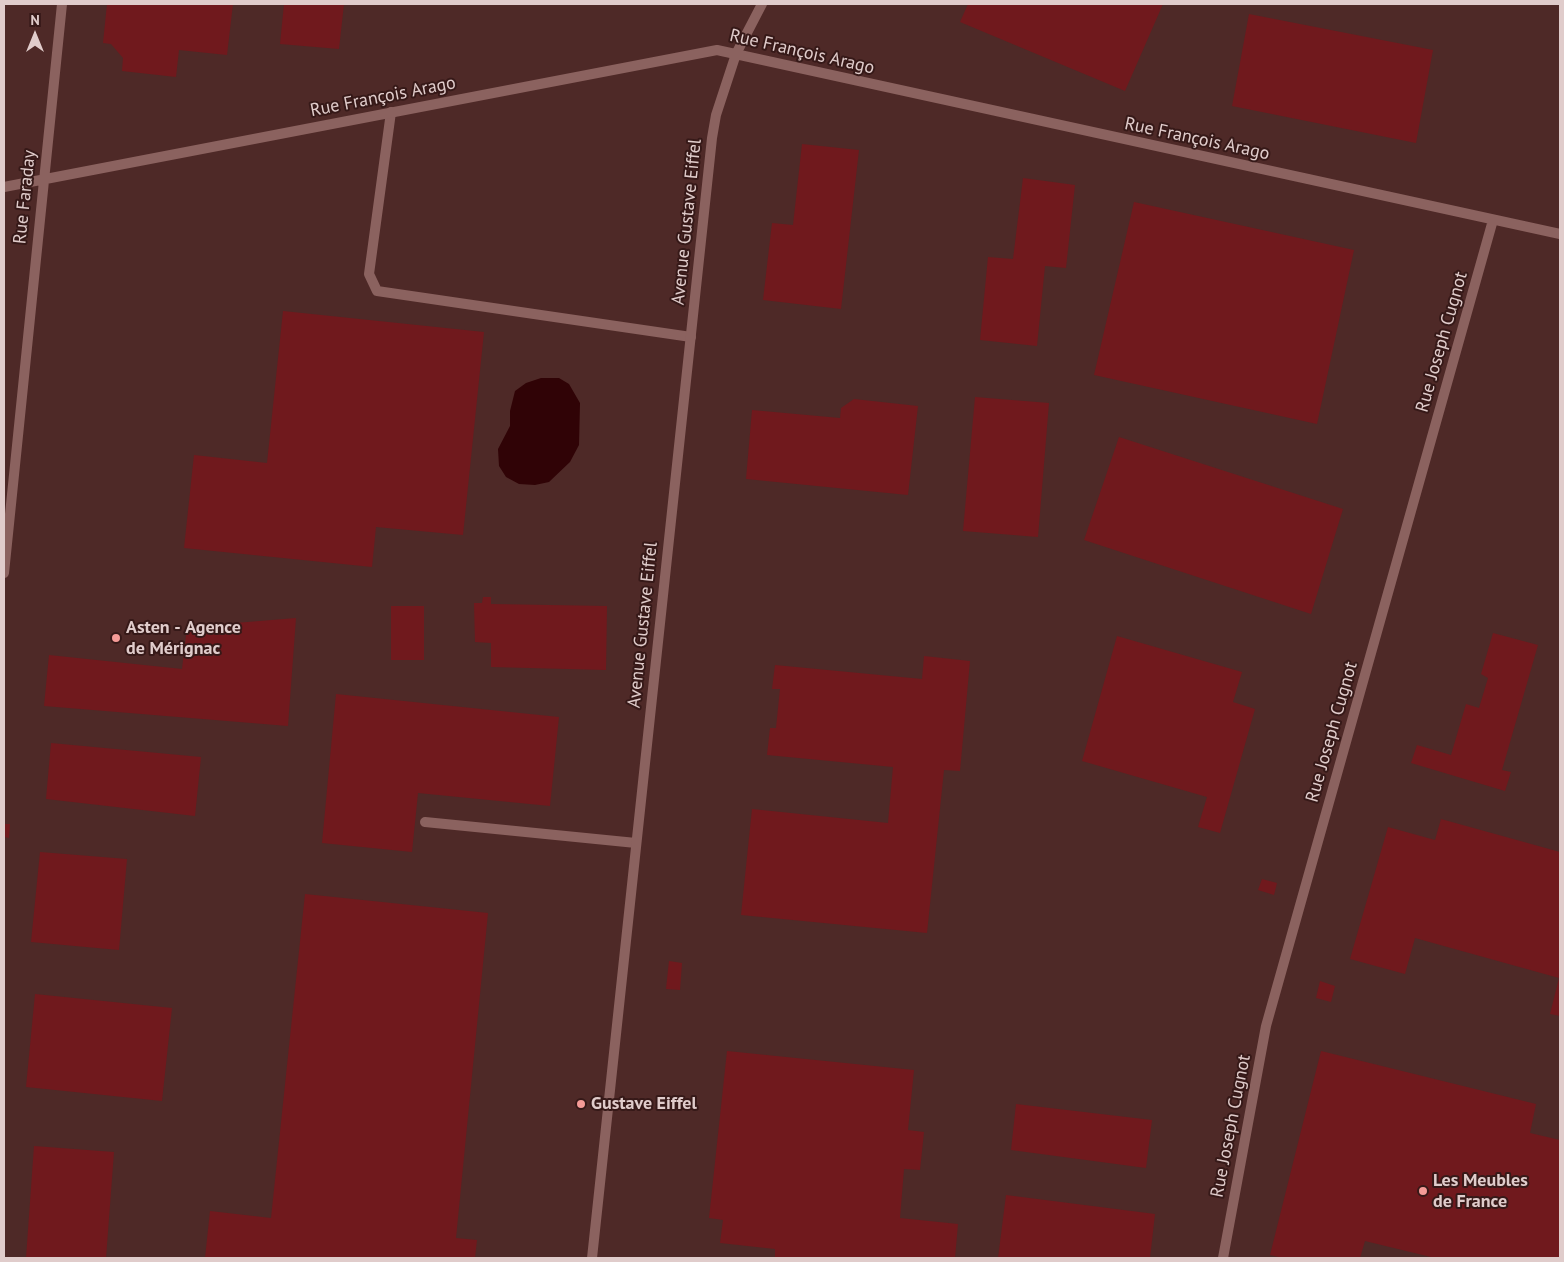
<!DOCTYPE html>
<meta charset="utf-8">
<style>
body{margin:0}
#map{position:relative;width:1564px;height:1262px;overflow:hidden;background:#402322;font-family:"PT Sans",sans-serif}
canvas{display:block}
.frame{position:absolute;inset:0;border:5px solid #e0cccb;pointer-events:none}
.north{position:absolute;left:10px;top:10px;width:50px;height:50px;-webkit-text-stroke:4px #361918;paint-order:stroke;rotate:0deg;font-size:14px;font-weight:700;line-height:20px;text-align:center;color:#e0cccb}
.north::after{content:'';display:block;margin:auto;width:18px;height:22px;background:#e0cccb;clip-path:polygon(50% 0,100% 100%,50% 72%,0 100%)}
</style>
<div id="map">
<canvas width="1564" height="1262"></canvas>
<div class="frame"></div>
<div class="north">N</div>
</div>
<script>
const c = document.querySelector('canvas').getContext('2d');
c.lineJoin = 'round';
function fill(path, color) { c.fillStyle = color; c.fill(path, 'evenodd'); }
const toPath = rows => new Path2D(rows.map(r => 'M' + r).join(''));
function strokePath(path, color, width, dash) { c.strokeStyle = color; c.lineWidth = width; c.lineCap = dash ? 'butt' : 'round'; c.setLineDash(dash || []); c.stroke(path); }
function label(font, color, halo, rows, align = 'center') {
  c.font = font + ' "PT Sans",sans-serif'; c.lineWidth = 4; c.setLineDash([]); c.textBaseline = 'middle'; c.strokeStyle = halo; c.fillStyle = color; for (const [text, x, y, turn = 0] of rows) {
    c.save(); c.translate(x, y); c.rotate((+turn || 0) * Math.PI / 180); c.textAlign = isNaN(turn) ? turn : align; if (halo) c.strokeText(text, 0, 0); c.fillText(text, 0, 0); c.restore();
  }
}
fill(toPath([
 [4,4,1560,4,1560,1258,4,1258]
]), '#4e2927');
fill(toPath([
 [541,378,559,378,569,384,580,403,579,445,570,462,549,482,535,485,519,484,506,477,499,466,498,449,510,426,510,411,515,391,526,383]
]), '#300306');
fill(toPath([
 [107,4,233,4,227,55,179,50,176,77,122,71,123,58,111,44,103,43],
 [284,4,344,4,339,49,280,44],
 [968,4,1163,4,1125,91,960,22],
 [1249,14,1433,50,1416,143,1232,106],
 [802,144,859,150,841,309,763,300,772,223,793,225],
 [1023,178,1075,185,1066,268,1045,266,1037,346,980,340,988,257,1013,259],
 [1134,202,1354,250,1317,424,1094,375],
 [283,311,484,332,463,535,376,527,372,567,184,548,194,455,267,463],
 [975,397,1049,403,1038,537,963,531],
 [854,399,918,406,908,495,746,479,752,410,840,418,841,408],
 [1119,437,1343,509,1311,614,1084,540],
 [483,597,491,597,491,604,607,606,606,670,491,667,491,643,475,642,474,603,482,603],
 [391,606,424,606,424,660,391,660],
 [296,618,288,726,44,706,49,655,182,669,187,627],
 [1493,633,1538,645,1502,770,1511,772,1505,791,1411,763,1417,745,1451,755,1466,704,1479,708,1488,678,1481,674],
 [1117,636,1242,672,1233,702,1255,709,1220,833,1198,827,1207,797,1082,761],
 [924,656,970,661,960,771,944,770,927,933,741,915,752,809,888,823,893,767,767,755,770,728,776,728,780,689,772,689,775,665,922,679],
 [336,694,559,717,550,806,418,793,412,852,322,843],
 [51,743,201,757,195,816,46,799],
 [1441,819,1560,852,1560,1016,1550,1014,1559,978,1415,938,1405,974,1350,959,1388,827,1435,840],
 [4,824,10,824,9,838,4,837],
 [40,852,127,859,119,950,31,942],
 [1262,879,1277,883,1274,895,1258,890],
 [305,894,488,913,456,1238,477,1240,475,1258,205,1258,210,1211,271,1218],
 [669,961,682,963,680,990,666,989],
 [1320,981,1335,986,1331,1002,1316,998],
 [35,994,172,1008,162,1101,26,1087],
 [727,1051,914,1070,908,1130,924,1132,920,1170,904,1169,900,1218,958,1224,955,1258,775,1258,775,1249,720,1243,723,1220,709,1218],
 [1321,1051,1536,1104,1530,1133,1560,1140,1560,1258,1435,1258,1365,1241,1360,1258,1283,1258,1270,1255],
 [1016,1104,1152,1120,1146,1168,1011,1150],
 [34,1146,114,1152,106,1258,26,1258],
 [1006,1195,1155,1214,1150,1258,998,1258]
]), '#70191d');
strokePath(toPath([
 [391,112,369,274,377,291,691,337],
 [425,822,636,843]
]), '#8b625f', 10);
strokePath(toPath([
 [4,187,717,50,1560,234],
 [4,573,62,4],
 [592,1258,712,138,716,115,736,54,762,4],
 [1223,1258,1266,1026,1493,220]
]), '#8b625f', 10);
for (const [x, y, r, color] of [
 [116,638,5,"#f59b97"],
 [581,1104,5,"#f59b97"],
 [1423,1191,5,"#f59b97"]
]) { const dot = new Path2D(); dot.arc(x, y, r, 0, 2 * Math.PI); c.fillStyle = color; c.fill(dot); strokePath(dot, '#361918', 2); }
label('18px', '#e0cccb', '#361918', [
 ["Rue François Arago",802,52,13],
 ["Rue François Arago",383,97,-11],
 ["Rue François Arago",1197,139,12],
 ["Rue Faraday",25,197,-84],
 ["Avenue Gustave Eiffel",687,222,-84],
 ["Rue Joseph Cugnot",1442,342,-74],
 ["Avenue Gustave Eiffel",643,625,-84],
 ["Rue Joseph Cugnot",1332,732,-74],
 ["Rue Joseph Cugnot",1231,1126,-79]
]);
label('bold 18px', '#e0cccb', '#361918', [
 ["Asten - Agence",126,628],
 ["de Mérignac",126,649],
 ["Gustave Eiffel",591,1104],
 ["Les Meubles",1433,1181],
 ["de France",1433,1202]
], 'left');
</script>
